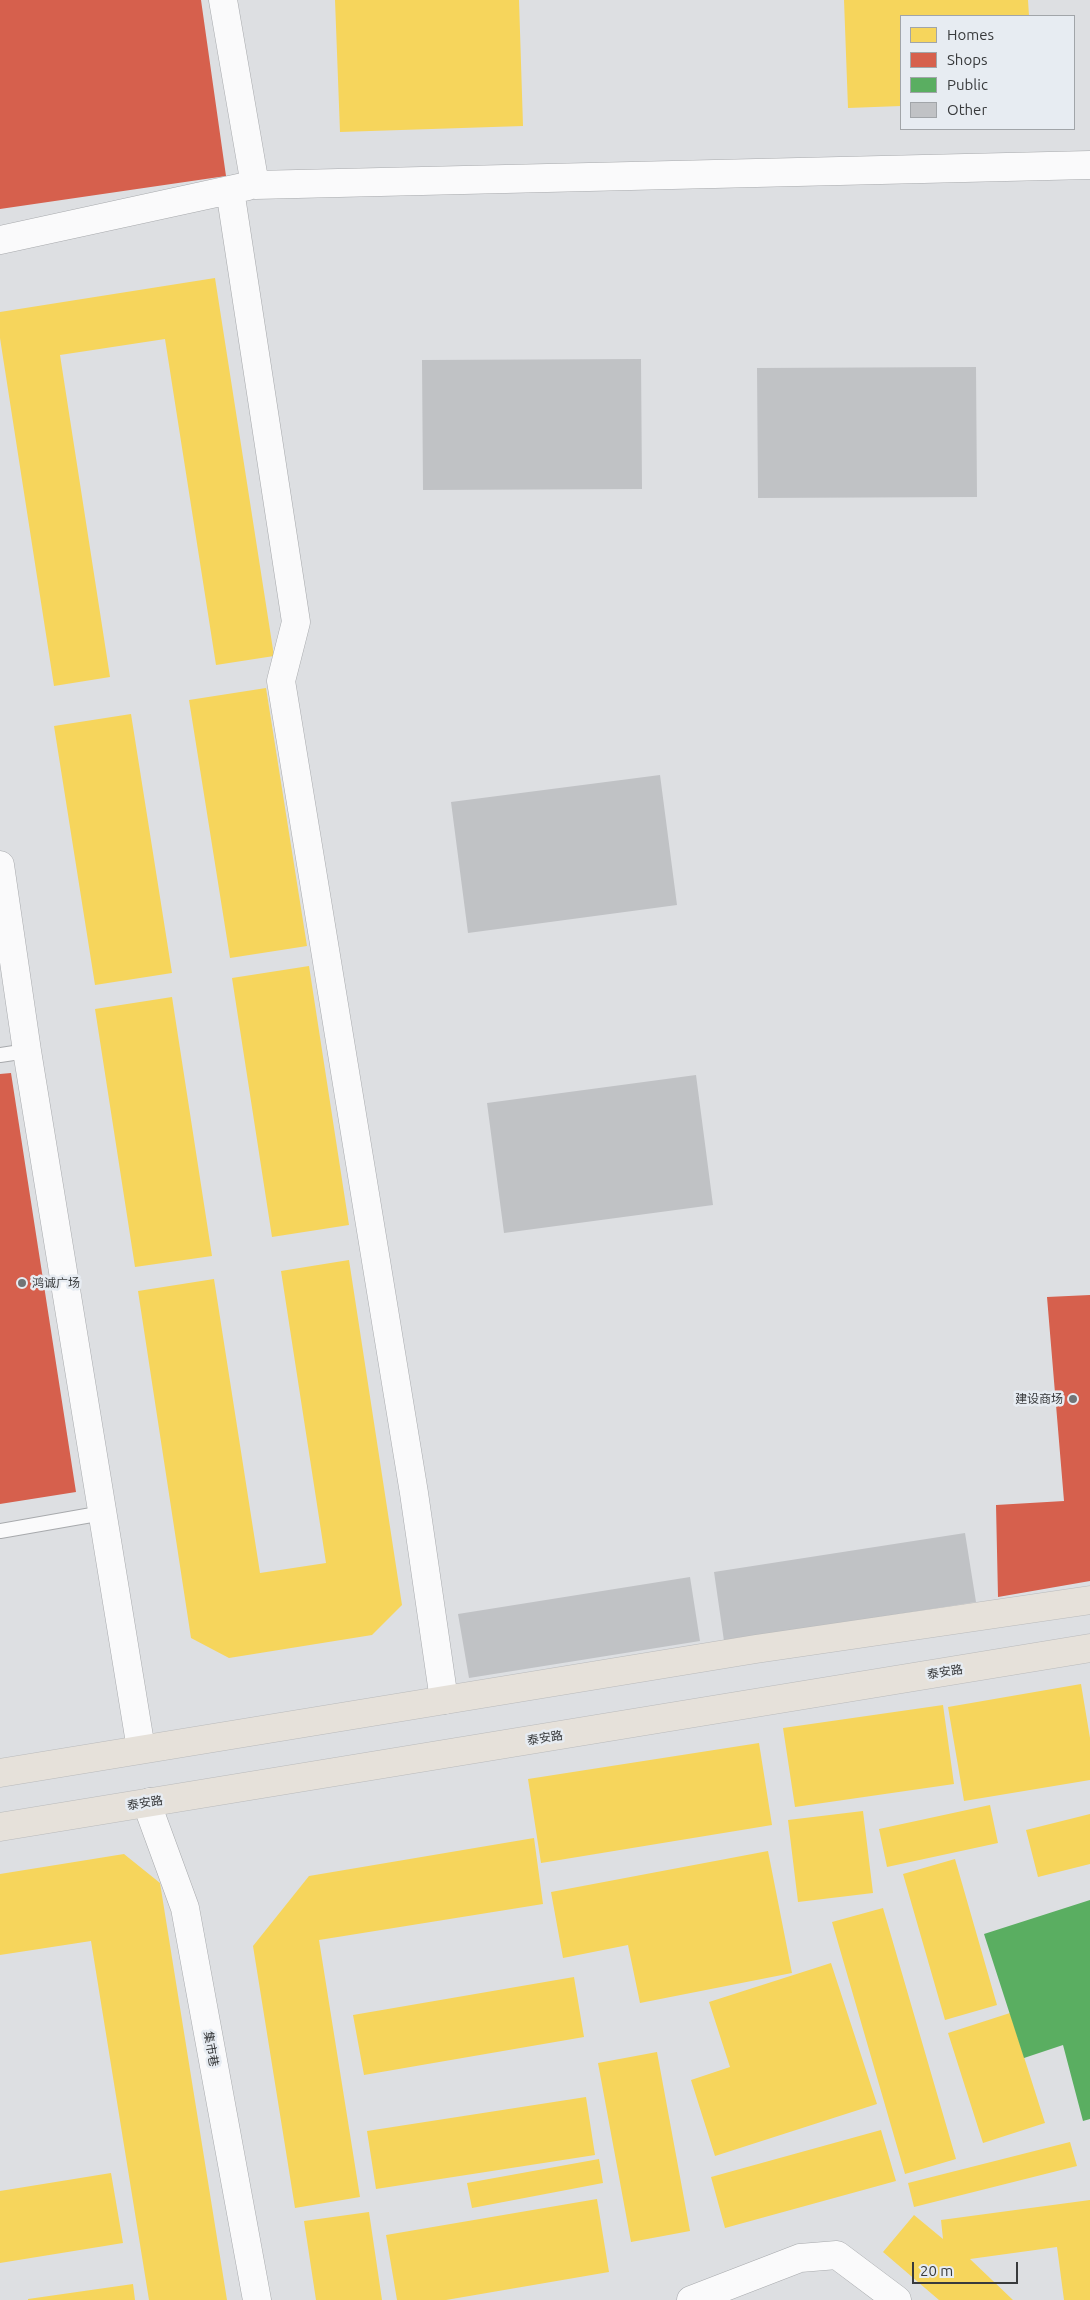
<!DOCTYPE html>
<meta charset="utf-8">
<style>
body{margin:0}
#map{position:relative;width:1090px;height:2300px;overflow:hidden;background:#dddfe2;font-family:Ubuntu,sans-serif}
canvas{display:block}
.legend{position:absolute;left:900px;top:15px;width:175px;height:115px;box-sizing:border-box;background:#e7ecf2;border:1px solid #a1a5a9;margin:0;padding:6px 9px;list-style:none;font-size:15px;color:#383a3c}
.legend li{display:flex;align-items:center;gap:10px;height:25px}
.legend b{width:25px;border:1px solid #a1a5a9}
.scale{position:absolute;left:912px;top:2262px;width:106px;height:22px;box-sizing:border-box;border:2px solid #383a3c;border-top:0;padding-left:6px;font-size:15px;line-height:18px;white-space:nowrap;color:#383a3c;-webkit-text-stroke:4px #e7ecf2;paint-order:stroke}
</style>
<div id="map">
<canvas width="1090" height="2300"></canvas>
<ul class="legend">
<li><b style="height:14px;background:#f6d55c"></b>Homes</li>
<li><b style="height:14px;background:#d6604d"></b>Shops</li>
<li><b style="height:14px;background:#5aae61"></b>Public</li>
<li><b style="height:14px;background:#c0c2c5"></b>Other</li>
</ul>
<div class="scale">20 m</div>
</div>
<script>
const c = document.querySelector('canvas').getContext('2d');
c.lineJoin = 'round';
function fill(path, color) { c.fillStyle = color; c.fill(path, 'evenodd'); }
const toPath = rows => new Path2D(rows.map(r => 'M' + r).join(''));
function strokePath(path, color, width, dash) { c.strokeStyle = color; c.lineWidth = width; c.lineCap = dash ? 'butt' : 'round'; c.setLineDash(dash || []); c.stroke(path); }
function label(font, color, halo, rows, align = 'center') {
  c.font = font + ' Ubuntu,"Noto Sans SC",sans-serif'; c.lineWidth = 5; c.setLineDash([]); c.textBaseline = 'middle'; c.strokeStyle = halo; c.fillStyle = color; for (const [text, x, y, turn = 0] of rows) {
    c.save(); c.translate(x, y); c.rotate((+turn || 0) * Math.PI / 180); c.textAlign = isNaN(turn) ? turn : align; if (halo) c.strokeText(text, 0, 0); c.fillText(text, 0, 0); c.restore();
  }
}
fill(toPath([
 [335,0,519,0,523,126,340,132],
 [844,0,1028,0,1029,16,901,16,901,106,848,108],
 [215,278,274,656,216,665,165,339,60,355,110,677,54,686,0,338,0,312],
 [266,688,307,946,230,958,189,700],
 [131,714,172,973,95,985,54,726],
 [309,966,349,1225,272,1237,232,978],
 [172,997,212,1256,135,1267,95,1009],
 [349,1260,402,1605,372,1635,229,1658,191,1638,138,1291,214,1279,260,1573,326,1563,281,1271],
 [1081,1684,1090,1738,1090,1780,964,1801,948,1707],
 [943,1705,954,1784,795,1807,783,1728],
 [759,1743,772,1825,541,1863,528,1779],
 [990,1805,998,1843,887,1867,879,1829],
 [863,1811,873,1893,798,1902,788,1820],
 [1090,1814,1090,1864,1038,1877,1026,1830],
 [534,1838,543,1904,319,1940,360,2197,295,2208,253,1946,309,1876],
 [768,1851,792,1973,640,2003,628,1945,563,1958,551,1892],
 [124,1854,160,1883,227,2300,149,2300,91,1941,0,1955,0,1874],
 [955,1859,997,2005,945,2020,903,1874],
 [883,1908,956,2159,905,2174,832,1922],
 [831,1963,877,2104,715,2156,691,2080,730,2067,709,2002],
 [574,1977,584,2037,364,2075,353,2015],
 [1010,2013,1045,2123,983,2143,948,2033],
 [657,2052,690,2231,631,2242,598,2063],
 [586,2097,595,2155,376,2189,367,2131],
 [881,2130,896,2181,725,2228,711,2177],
 [1070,2142,1077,2166,914,2207,908,2183],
 [599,2159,603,2183,472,2208,467,2183],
 [111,2173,123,2243,0,2263,0,2191],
 [597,2199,609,2272,446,2300,397,2300,386,2235],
 [1090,2200,1090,2300,1064,2300,1057,2247,970,2259,1013,2300,939,2300,883,2252,914,2215,943,2239,941,2220],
 [369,2212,382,2300,316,2300,304,2221],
 [133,2284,135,2300,28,2300,28,2299]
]), '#f6d55c');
fill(toPath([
 [0,0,201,0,226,176,0,209],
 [11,1073,76,1492,0,1504,0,1074],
 [1090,1295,1090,1581,998,1597,996,1505,1064,1501,1047,1297]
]), '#d6604d');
fill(toPath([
 [1090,1900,1090,2119,1083,2121,1063,2045,1024,2058,984,1934]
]), '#5aae61');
fill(toPath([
 [641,359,642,489,423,490,422,360],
 [976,367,977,497,758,498,757,368],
 [660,775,677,905,468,933,451,802],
 [696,1075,713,1205,504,1233,487,1103],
 [965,1533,976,1602,724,1641,714,1572],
 [690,1577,700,1641,469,1678,458,1614]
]), '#c0c2c5');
const lane = toPath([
 [0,1055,27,1051],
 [0,1531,103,1513]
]);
const street = toPath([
 [223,0,255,185,1090,165],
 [230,190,296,622,281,681,414,1493,444,1700],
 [0,240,248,186],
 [150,1802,151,1815,185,1908,257,2300],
 [691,2300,800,2258,837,2255,897,2300]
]);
const secondary = toPath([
 [0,865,27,1051,141,1749]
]);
const primary = toPath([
 [0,1773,756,1649,1090,1600],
 [0,1827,1090,1648]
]);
strokePath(lane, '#a7a9ac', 16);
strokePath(street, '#a7a9ac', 29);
strokePath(secondary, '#a7a9ac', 29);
strokePath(primary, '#b9babb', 29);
strokePath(lane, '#fafafb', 14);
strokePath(street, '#fafafb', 28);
strokePath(secondary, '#fafafb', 28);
strokePath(primary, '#e6e1da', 28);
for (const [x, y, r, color] of [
 [22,1283,5,"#727476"],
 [1073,1399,5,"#727476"]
]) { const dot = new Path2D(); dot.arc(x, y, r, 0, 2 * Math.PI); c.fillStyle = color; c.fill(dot); strokePath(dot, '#e7ecf2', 2); }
label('12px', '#383a3c', '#e7ecf2', [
 ["鸿诚广场",32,1283],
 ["建设商场",1063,1399,"right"]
], 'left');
label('12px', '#383a3c', '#e7ecf2', [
 ["泰安路",945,1672,-9],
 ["泰安路",545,1738,-9],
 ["泰安路",145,1803,-9],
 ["集市巷",211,2049,80]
]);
</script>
